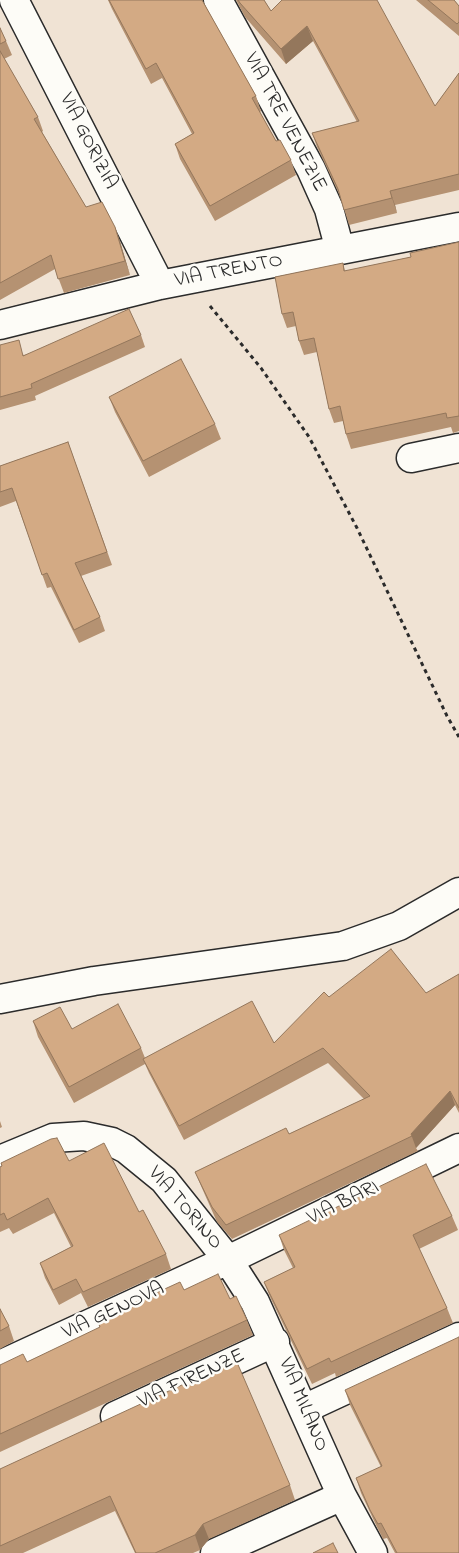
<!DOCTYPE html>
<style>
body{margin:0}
canvas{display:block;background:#f0e3d4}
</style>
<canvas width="459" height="1553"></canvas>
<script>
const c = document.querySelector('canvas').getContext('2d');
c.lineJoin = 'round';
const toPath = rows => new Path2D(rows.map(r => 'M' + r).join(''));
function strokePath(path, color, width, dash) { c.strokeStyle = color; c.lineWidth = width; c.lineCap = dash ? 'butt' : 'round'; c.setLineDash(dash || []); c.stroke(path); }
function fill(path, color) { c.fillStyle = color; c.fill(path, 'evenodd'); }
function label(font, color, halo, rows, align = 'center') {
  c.font = font + ' "Indie Flower",sans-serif'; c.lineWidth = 5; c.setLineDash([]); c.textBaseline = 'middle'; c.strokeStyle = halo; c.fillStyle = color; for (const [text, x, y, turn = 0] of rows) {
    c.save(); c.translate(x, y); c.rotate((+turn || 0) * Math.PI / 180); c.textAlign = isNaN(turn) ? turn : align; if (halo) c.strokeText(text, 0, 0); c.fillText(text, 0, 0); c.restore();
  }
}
const minor = toPath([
 [14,0,160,285],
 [218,0,311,169,329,209,340,250],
 [0,325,160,285,459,227],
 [411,458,459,448],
 [0,999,94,981,343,946,399,926,459,892],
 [0,1160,53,1138,84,1136,112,1142,126,1149,164,1180,228,1260,255,1302,342,1496,373,1553],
 [0,1365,228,1260,459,1148],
 [304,1409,459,1337],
 [115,1416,275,1342],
 [215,1553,342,1496]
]);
strokePath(minor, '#2b2b2b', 31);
strokePath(toPath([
 [210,306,261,368,309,437,357,528,447,716,459,737]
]), '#2b2b2b', 3, [4, 4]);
strokePath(minor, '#fdfcf7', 28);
fill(toPath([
 [108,0,202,0,256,96,261,111,260,112,276,141,291,160,296,175,215,221,180,159,175,144,192,134,162,78,151,84,112,9],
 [236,0,264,0,271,11,282,0,435,106,459,73,459,190,395,205,397,213,349,225,340,196,317,147,312,133,357,122,313,41,286,64,245,17],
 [416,0,454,0,459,6,459,36],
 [0,28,6,41,12,55,4,59,38,117,43,131,42,132,86,207,115,227,130,275,64,293,55,269,0,300],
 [459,242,459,431,453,433,451,427,351,449,346,434,343,421,334,423,329,409,317,352,304,355,299,341,296,326,287,328,282,314,343,263,345,271,411,257],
 [141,335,145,347,35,396,36,400,0,410,0,345,24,355],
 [109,397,215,424,221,439,149,477,115,412],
 [68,442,112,565,81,576,100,617,105,631,79,643,51,587,47,588,16,501,0,507,0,466],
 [459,974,459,1113,455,1105,416,1148,418,1151,232,1239,217,1222,201,1186,195,1172,289,1134,364,1099,328,1063,184,1140,149,1073,145,1064,74,1103,38,1037,33,1021,72,1029,141,1048,145,1058,274,1043,329,997,426,993],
 [0,1121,2,1127,0,1128],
 [69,1161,139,1212,166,1254,171,1269,88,1307,81,1293,59,1305,45,1278,40,1263,71,1247,54,1213,13,1234,9,1228,0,1232,0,1167,2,1166,1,1163],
 [452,1216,458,1230,419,1249,447,1308,453,1323,336,1377,335,1373,312,1384,270,1297,264,1282,293,1268,284,1250,279,1235],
 [184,1290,230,1299,247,1320,253,1335,0,1452,0,1365,27,1362,100,1328,97,1320],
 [0,1309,9,1326,14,1341,0,1349],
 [345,1390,459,1553,395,1553,387,1538,383,1539,376,1525,361,1493,356,1478,381,1467,350,1405],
 [0,1469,290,1485,295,1500,209,1539,200,1550,193,1553,135,1553,115,1511,23,1553,0,1553]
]), '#b59272');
fill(toPath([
 [307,26,313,41,286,64,281,49],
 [390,191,395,205,397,213,392,198],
 [115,227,120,241,130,275,125,261],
 [450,1091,455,1105,416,1148,411,1134],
 [203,1524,209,1539,200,1550,195,1535]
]), '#94775c');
const building = toPath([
 [109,0,202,0,256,96,252,98,276,141,280,140,291,160,210,206,175,144,194,133,156,63,146,69,109,0],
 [238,0,264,0,271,11,282,0,377,0,435,106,459,73,459,174,390,191,392,198,344,210,338,189,312,133,359,121,307,26,281,49,240,3,238,0],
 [428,0,454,0,459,6,459,22,457,24,428,0],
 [0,28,6,41,0,44,0,28],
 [0,51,38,117,34,119,86,207,102,202,115,227,125,261,58,279,51,255,0,283,0,51],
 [459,242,459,416,447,418,446,413,346,434,340,406,329,409,314,338,299,341,293,312,282,314,275,277,343,263,344,271,411,257,410,253,459,242],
 [129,309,141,335,31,384,32,388,0,397,0,345,19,340,23,356,129,309],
 [181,359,215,424,143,461,109,397,181,359],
 [68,442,107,552,75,563,100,617,74,630,47,573,42,575,12,488,0,492,0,466,68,442],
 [391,949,426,993,459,974,459,1108,450,1091,411,1134,412,1136,226,1225,212,1207,195,1172,286,1128,289,1134,370,1096,323,1048,179,1126,143,1059,252,1001,274,1043,324,992,329,997,391,949],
 [118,1004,141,1048,69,1087,33,1021,60,1007,72,1029,118,1004],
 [57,1138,69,1161,104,1143,139,1212,143,1210,166,1254,83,1292,76,1279,53,1290,40,1263,73,1246,48,1198,7,1220,4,1213,0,1215,0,1167,2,1166,1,1163,51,1139,57,1138],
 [426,1164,452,1216,413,1235,447,1308,331,1362,329,1358,307,1369,264,1282,295,1267,279,1235,426,1164],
 [218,1274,230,1299,236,1296,247,1320,0,1434,0,1365,23,1354,27,1362,100,1327,97,1320,180,1282,184,1290,218,1274],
 [0,1309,9,1326,0,1331,0,1309],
 [459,1337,459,1553,397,1553,381,1523,378,1524,370,1510,356,1478,382,1466,345,1390,459,1337],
 [236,1360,290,1485,203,1524,195,1535,155,1553,136,1553,110,1496,0,1546,0,1469,236,1360],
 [333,1543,338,1553,313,1553,333,1543]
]);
fill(building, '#d3aa84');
strokePath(building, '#94775c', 1);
label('21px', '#2b2b2b', '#fdfcf7', [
 ["VIA TRE VENEZIE",284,123,62],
 ["VIA GORIZIA",87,142,63],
 ["VIA TRENTO",229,272,-11],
 ["VIA BARI",344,1204,-26],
 ["VIA TORINO",184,1209,49],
 ["VIA GENOVA",114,1312,-25],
 ["VIA FIRENZE",192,1380,-25],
 ["VIA MILANO",302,1405,67]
]);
</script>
